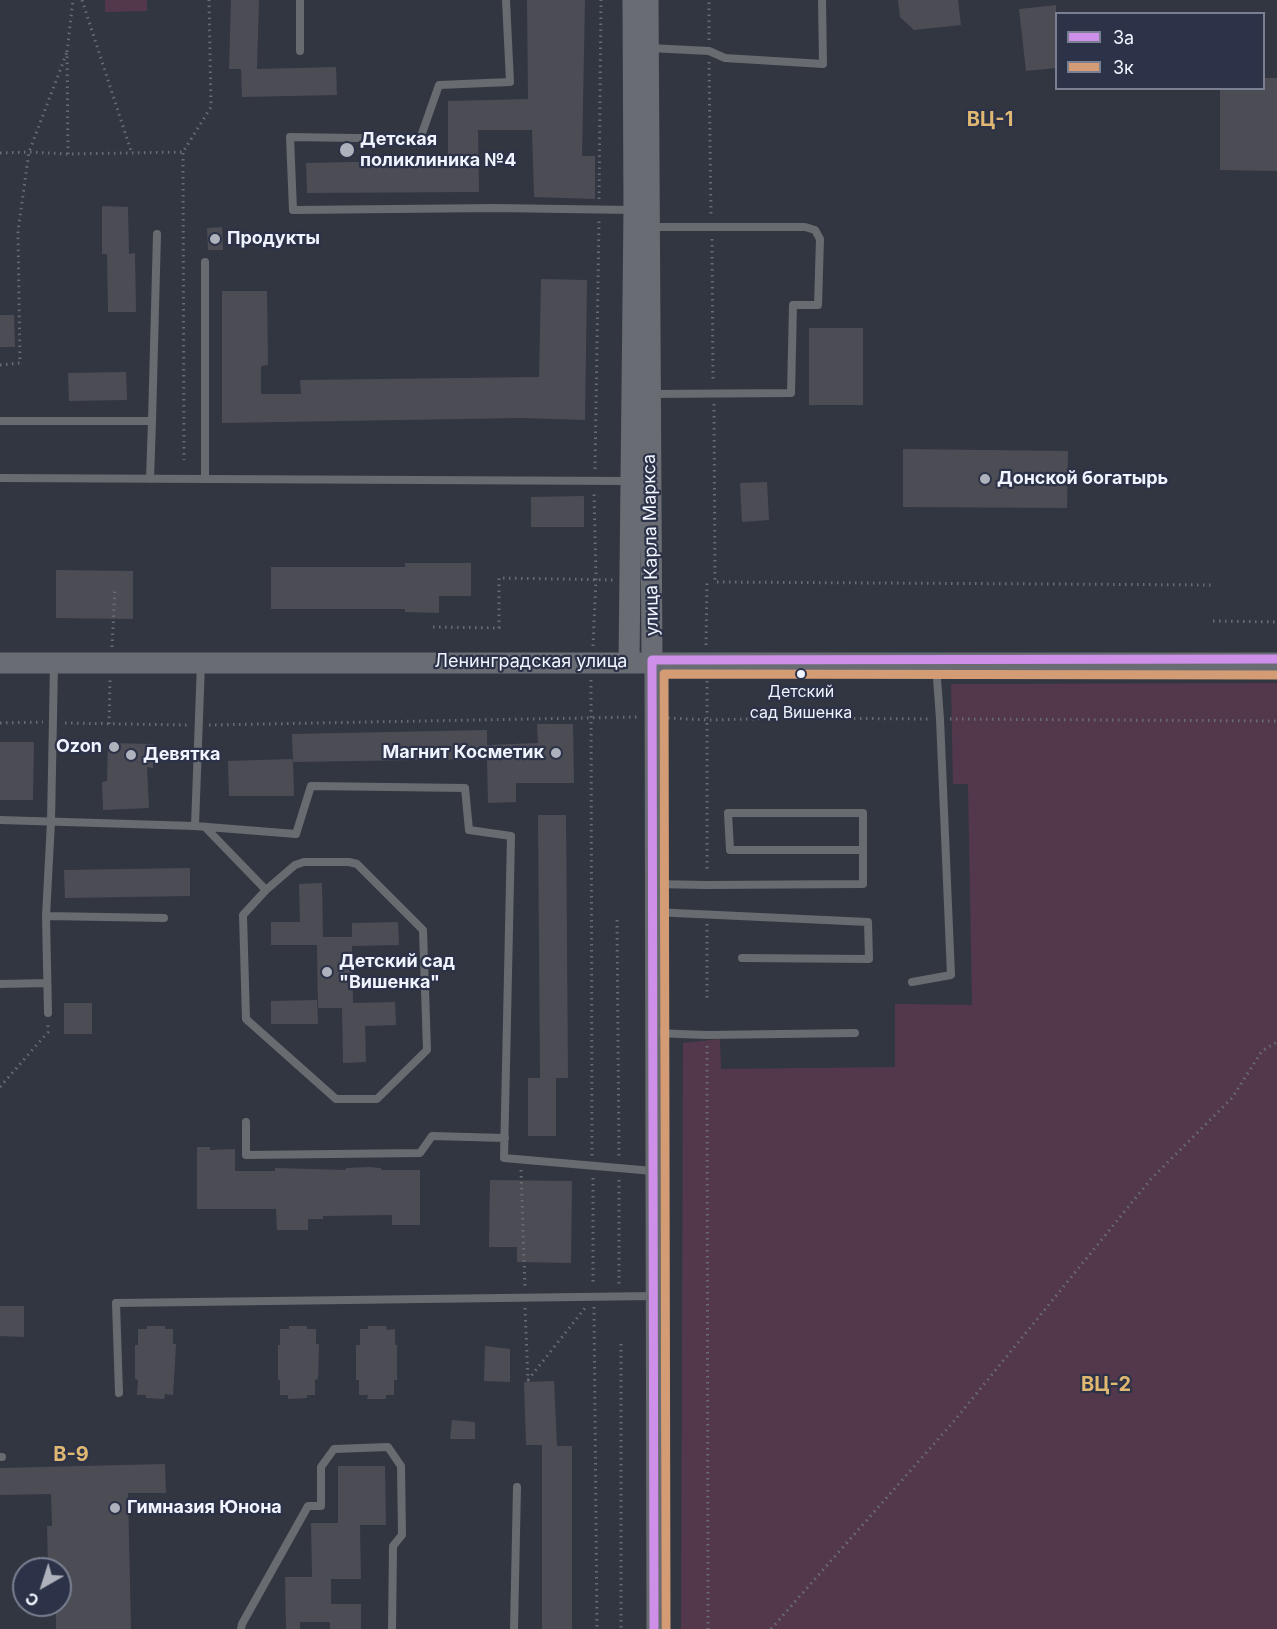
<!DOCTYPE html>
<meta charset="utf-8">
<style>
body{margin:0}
#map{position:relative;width:1277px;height:1629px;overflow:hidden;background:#323641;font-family:Inter,sans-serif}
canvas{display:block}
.legend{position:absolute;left:1055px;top:12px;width:210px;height:78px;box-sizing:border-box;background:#2c3247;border:2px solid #7a8091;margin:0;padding:8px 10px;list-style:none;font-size:18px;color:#f0f4ff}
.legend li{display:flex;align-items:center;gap:12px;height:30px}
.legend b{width:30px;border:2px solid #7a8091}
.north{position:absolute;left:12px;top:1557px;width:60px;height:60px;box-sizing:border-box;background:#2c3247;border:2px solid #7a8091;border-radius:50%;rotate:219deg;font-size:16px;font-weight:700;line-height:24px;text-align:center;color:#f0f4ff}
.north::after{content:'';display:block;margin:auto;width:21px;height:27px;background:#aeb2bc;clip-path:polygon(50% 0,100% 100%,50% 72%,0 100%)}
</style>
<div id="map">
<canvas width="1277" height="1629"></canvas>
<ul class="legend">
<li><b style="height:8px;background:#ce8fe9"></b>3а</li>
<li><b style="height:8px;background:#d39c74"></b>3к</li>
</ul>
<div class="north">С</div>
</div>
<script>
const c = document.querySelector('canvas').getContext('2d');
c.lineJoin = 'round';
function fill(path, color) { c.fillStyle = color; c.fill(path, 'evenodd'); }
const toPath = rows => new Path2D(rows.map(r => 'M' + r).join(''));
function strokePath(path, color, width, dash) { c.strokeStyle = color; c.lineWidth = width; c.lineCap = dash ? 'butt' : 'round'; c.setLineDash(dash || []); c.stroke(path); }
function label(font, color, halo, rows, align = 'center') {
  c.font = font + ' Inter,sans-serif'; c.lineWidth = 4.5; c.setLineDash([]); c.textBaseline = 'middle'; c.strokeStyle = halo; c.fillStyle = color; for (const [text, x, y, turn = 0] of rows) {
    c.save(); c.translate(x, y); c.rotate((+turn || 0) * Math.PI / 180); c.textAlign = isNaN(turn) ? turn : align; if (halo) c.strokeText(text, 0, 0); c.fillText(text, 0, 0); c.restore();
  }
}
fill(toPath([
 [105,0,147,0,147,11,105,12],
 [1277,683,1277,1629,681,1629,683,1043,720,1039,721,1069,895,1067,895,1004,972,1005,968,784,953,784,951,684]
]), '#53384c');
fill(toPath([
 [231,0,259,0,257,69,336,67,337,95,242,97,241,69,229,69],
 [527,0,585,0,582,156,595,156,595,199,534,197,532,130,478,130,479,192,307,193,306,163,448,160,448,101,528,99],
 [898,0,958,0,961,25,914,30,900,17],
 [1056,5,1056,68,1026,71,1019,9],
 [1263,78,1277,78,1277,171,1220,170,1220,88,1263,88],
 [102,206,128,207,129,254,135,253,136,312,108,312,107,254,102,254],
 [222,227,223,250,208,250,207,228],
 [541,279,587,280,585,420,521,418,222,423,222,291,267,291,268,365,261,366,261,394,301,394,300,380,539,377],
 [0,315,14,315,15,347,0,347],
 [809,328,863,328,863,405,809,405],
 [126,372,127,400,69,401,68,373],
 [903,449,1068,451,1067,508,903,507],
 [767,482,769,520,742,522,740,483],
 [584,496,584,527,531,527,531,497],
 [405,563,471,563,471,596,439,596,439,613,405,612,405,609,271,609,271,567,405,567],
 [56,570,133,571,133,619,56,618],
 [537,724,573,724,574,783,516,783,516,802,488,803,487,759,293,762,294,796,229,796,228,761,292,759,293,762,292,734,487,730,487,745,538,743],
 [0,742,34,742,33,800,0,800],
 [108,743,154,744,153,768,147,767,149,808,103,810,102,782,107,781],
 [538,815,566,815,568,1078,556,1078,556,1136,528,1136,528,1078,540,1078],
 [190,868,190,896,65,898,64,870],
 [322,883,323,937,352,937,352,923,398,922,399,945,352,946,353,1003,395,1002,396,1025,365,1026,366,1062,343,1063,342,1008,318,1008,317,945,271,945,271,922,300,922,299,884],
 [317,1000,318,1024,271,1024,271,1001],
 [64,1003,92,1003,92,1034,64,1034],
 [197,1147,210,1147,210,1150,235,1149,235,1171,275,1171,275,1168,346,1170,346,1168,368,1167,381,1168,381,1170,420,1170,420,1225,392,1225,392,1215,323,1216,323,1219,308,1219,308,1230,277,1230,276,1209,197,1209],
 [490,1180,572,1181,571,1263,517,1262,517,1247,489,1247],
 [0,1306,24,1306,24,1337,0,1336],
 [147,1326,165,1326,165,1329,173,1329,173,1344,176,1344,173,1395,165,1394,164,1399,146,1398,146,1395,137,1395,138,1380,135,1379,135,1345,138,1345,138,1329,147,1329],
 [289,1326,307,1326,307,1329,316,1329,316,1344,319,1344,318,1379,315,1380,315,1395,307,1395,307,1398,288,1399,288,1395,280,1395,280,1380,278,1380,278,1345,280,1345,280,1329,289,1329],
 [368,1326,386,1326,387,1330,395,1329,395,1345,397,1345,397,1380,394,1380,394,1395,386,1395,386,1399,367,1399,368,1395,359,1395,359,1380,356,1380,356,1345,360,1345,360,1329,368,1329],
 [485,1346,510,1349,510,1382,484,1381],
 [554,1381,557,1446,572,1446,572,1629,542,1629,542,1445,526,1445,524,1382],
 [452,1420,475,1422,475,1439,450,1439],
 [165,1464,166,1493,128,1493,131,1629,56,1629,56,1605,60,1605,60,1569,48,1569,47,1526,52,1526,51,1494,0,1495,0,1468],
 [338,1466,385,1466,386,1525,360,1525,361,1579,331,1579,331,1604,361,1604,361,1629,330,1629,330,1622,300,1622,300,1629,286,1629,285,1577,312,1577,311,1523,338,1523]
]), '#4c4c55');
strokePath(toPath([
 [82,0,132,154],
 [709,40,709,0],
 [709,62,711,217],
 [0,153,29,152,68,154,183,152,211,107,209,0],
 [183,153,184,460],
 [68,154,67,52,73,0],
 [599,199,601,0],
 [712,239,713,382],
 [0,365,20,363,18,231,29,152,67,52],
 [714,404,715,582,1214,585],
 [595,469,599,221],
 [1213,621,1277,622],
 [433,627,499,628,499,578,613,580],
 [706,645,707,582],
 [593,646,596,579,594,491],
 [112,647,115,588],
 [591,680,592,1156],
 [707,681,707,873],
 [668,718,708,720,791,718,928,719],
 [950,719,1277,721],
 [0,723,43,722],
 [65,723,187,725],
 [109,724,110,680],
 [209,725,637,717],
 [617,920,619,1158],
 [707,924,707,998],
 [707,1046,708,1629],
 [0,1087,48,1032,48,1024],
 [521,1170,525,1287],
 [593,1178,593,1285],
 [619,1180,619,1287],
 [594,1307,597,1629],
 [525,1308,528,1380,585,1308],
 [621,1344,621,1629],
 [771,1629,955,1420,1151,1179,1232,1098,1262,1051,1277,1042]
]), '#696d73', 3, [1.5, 4.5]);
strokePath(toPath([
 [300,0,300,51],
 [506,0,510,82,439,85,420,139,290,137,293,210,495,208,632,210],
 [650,48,709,51,725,58,823,64,822,0],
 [650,227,805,227,815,230,820,239,818,305,793,305,791,393,651,394],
 [0,421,152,421,150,479],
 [152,421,157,234],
 [0,478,629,481],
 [205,479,205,262],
 [728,813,863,813,863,850,730,850,728,813],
 [0,820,195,826,296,834,311,786,465,788,469,830,511,836,504,1158,653,1171],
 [195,826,201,663],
 [205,827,266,890,243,915,246,1019,336,1099,377,1099,427,1050,423,930,357,864,349,862,304,862,295,865,266,890],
 [653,884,707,885,863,884,863,850],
 [653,912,868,922,869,959,742,958],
 [46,916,164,918],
 [912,982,951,975,940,719,936,665],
 [0,984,47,983],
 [48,1013,46,916,51,822,54,664],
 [653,1033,707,1035,855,1033],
 [246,1122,246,1155,420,1153,432,1136,505,1138],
 [119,1393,116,1303,654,1296],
 [0,1457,2,1457],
 [241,1629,242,1624,308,1506,321,1506,321,1467,334,1449,388,1447,401,1466,402,1535,393,1546,392,1629],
 [514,1629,517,1487]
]), '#686b6f', 8);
strokePath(toPath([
 [652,662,654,1629]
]), '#686b6f', 15);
strokePath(toPath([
 [648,0,652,662],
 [629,662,634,210,633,0],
 [0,663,1277,663]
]), '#696d73', 21);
strokePath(toPath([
 [654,1629,652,660,1277,659]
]), '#ce8fe9', 9);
strokePath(toPath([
 [666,1629,664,674,1277,675]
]), '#d39c74', 9);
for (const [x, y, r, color] of [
 [347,150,8,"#aeb2bc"],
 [215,239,6,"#aeb2bc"],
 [985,479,6,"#aeb2bc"],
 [801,674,5,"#f0f4ff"],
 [114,747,6,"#aeb2bc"],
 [556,753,6,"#aeb2bc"],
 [131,755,6,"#aeb2bc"],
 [327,972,6,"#aeb2bc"],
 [115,1508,6,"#aeb2bc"]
]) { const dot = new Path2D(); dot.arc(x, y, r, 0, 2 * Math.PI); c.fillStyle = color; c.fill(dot); strokePath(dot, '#2c3247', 2); }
label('16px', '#f0f4ff', '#2c3247', [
 ["Детский",801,692],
 ["сад Вишенка",801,713]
]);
label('bold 18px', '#f0f4ff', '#2c3247', [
 ["Детская",360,140],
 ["поликлиника №4",360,161],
 ["Продукты",227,239],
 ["Донской богатырь",997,479],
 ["Ozon",102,747,"right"],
 ["Магнит Косметик",544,753,"right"],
 ["Девятка",143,755],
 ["Детский сад",339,962],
 ["\"Вишенка\"",339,983],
 ["Гимназия Юнона",127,1508]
], 'left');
label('18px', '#f0f4ff', '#2c3247', [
 ["улица Карла Маркса",651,545,-91],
 ["Ленинградская улица",531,662]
]);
label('bold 20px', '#e0b872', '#2c3247', [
 ["ВЦ-1",990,120],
 ["ВЦ-2",1106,1385],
 ["В-9",71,1455]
]);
</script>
